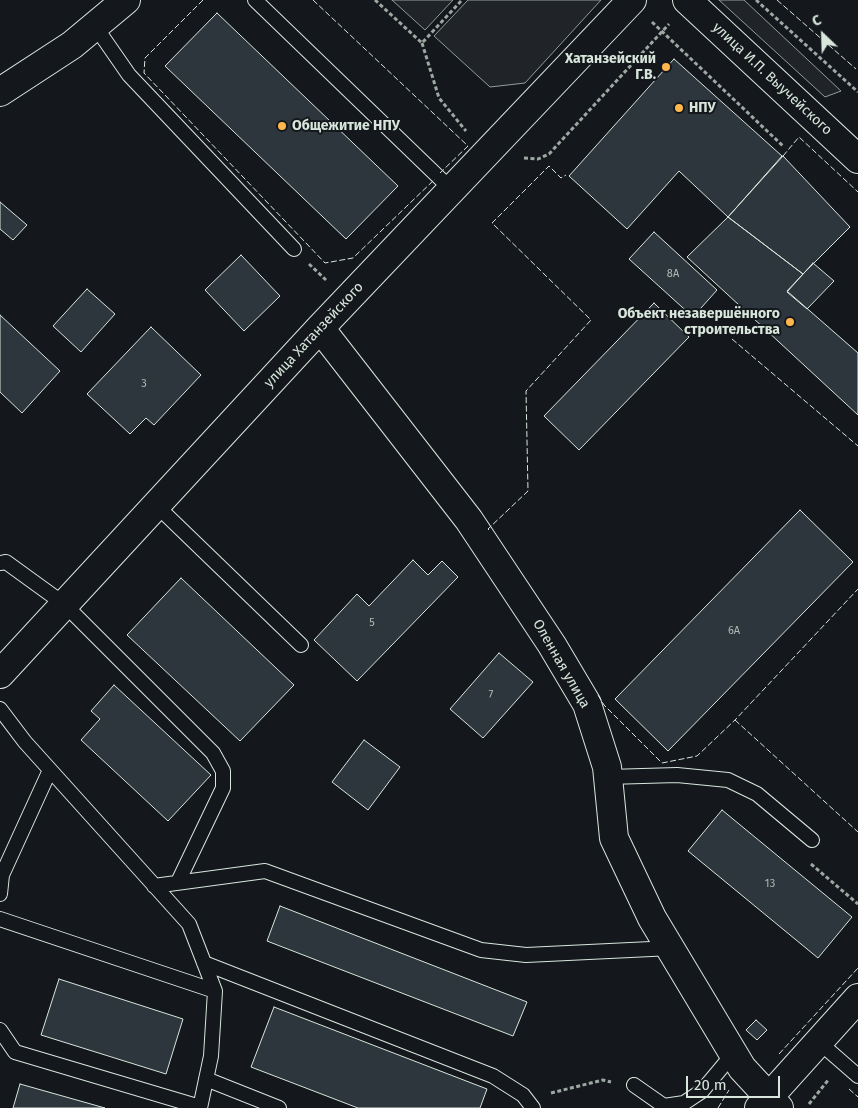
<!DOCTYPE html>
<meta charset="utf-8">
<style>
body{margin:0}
#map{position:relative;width:858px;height:1108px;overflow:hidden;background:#14181c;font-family:"Fira Sans",sans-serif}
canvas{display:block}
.north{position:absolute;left:798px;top:10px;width:50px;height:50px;-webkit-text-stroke:4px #14181c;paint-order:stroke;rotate:336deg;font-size:14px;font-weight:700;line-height:20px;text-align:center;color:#d8e6dc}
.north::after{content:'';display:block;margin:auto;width:18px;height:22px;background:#d8e6dc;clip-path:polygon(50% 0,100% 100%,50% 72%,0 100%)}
.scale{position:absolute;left:686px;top:1076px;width:94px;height:22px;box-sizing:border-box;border:2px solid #d8e6dc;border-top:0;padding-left:6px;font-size:15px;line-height:18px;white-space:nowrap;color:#d8e6dc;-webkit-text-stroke:4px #14181c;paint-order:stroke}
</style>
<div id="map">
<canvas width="858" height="1108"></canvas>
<div class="north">С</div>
<div class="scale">20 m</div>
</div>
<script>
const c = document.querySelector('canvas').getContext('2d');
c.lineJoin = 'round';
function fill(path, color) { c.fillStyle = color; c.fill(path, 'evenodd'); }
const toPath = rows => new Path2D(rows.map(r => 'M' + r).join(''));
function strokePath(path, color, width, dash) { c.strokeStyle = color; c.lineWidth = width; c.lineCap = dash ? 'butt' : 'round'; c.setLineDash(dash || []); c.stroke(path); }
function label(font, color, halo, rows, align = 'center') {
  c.font = font + ' "Fira Sans",sans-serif'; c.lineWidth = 4; c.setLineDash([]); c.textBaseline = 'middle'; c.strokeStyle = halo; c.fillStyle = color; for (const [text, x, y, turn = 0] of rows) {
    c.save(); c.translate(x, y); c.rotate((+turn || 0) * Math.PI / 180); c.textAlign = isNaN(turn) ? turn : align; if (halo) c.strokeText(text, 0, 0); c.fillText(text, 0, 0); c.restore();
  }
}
const green = toPath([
 [392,0,453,0,425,30,392,0],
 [468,0,601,0,525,83,490,87,434,36,468,0],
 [719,0,744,0,841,91,825,97,719,0]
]);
fill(green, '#202428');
strokePath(green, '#939e99', 1);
const building = toPath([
 [217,13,398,186,346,239,165,66,217,13],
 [674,59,782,156,728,217,679,171,627,229,569,176,674,59],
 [783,156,850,227,803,274,728,217,783,156],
 [0,202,27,225,13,240,0,229,0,202],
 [728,217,803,274,787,291,858,353,858,415,687,257,728,217],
 [654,232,717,290,693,317,629,259,654,232],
 [241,255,280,296,244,331,205,290,241,255],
 [813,263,834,281,807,309,787,292,813,263],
 [87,289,115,314,81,352,53,326,87,289],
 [654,303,689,337,579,450,544,416,654,303],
 [0,315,60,371,22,413,0,392,0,315],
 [151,327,201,375,154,425,146,418,130,434,87,394,151,327],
 [800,510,853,562,668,751,615,699,800,510],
 [413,560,428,575,442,561,458,577,357,681,314,640,357,594,369,606,413,560],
 [181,578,294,685,240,741,127,635,181,578],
 [499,653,533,682,483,738,450,709,499,653],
 [114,685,211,775,168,821,81,740,100,719,91,711,114,685],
 [364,740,400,767,368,810,332,782,364,740],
 [722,810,852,917,818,958,688,851,722,810],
 [280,906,527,1002,513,1036,267,941,280,906],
 [59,979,183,1019,166,1074,41,1035,59,979],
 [274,1007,487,1089,480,1108,358,1108,251,1067,274,1007],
 [756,1020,767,1030,757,1040,746,1030,756,1020],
 [20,1084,105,1108,13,1108,20,1084]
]);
fill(building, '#2c363c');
strokePath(building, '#d8e6dc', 1);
const lane = toPath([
 [255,0,452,190],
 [95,26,129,75,294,249],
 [156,505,301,645],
 [0,563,6,562,64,604,213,753,223,771,223,788,178,882],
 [0,709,25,742,189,924,215,991,211,1056,200,1108],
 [608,777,677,775,728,780,757,794,812,840],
 [154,886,265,871,481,950,526,955,672,948],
 [0,894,2,875,50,770],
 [0,919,215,991],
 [204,963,493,1076,523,1095,533,1108],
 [0,1030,15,1052,200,1107],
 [819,1042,858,1076],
 [206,1079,279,1108],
 [634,1085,664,1106,684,1103,702,1091,733,1054]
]);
const street = toPath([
 [0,92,72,45,126,0]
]);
const secondary = toPath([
 [687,0,858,159],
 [320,328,469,520,552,645,587,704,607,767,614,838,652,918,742,1068,779,1108],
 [0,674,320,328,632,0],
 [759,1108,858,998]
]);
strokePath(lane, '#d8e6dc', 16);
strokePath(street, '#d8e6dc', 30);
strokePath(secondary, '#d8e6dc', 30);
strokePath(toPath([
 [375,0,422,43,462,0],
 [756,0,858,92],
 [652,22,784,147],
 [422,43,439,98,466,131],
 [524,158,538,159,549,154,669,24],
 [309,264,326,280],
 [811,864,858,904],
 [551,1093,603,1080,611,1082],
 [809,1104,829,1079]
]), '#9da8a2', 3, [4, 2.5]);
strokePath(lane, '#14181c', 14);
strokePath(street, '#14181c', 28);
strokePath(secondary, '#14181c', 28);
strokePath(toPath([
 [203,0,145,58,144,73,325,263,353,258,435,179],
 [313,0,468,146,440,173],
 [777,0,856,69],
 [783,156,799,137,858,192],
 [732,339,858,446],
 [489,530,488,529,528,491,526,391,591,320,492,223,549,166,561,178,566,175],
 [598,695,604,705,662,763,697,756,735,720,858,589],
 [735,720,858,832],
 [779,1054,858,968],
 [849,1089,858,1097],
 [718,1108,729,1090]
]), '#d8e6dc', 1, [6, 2.5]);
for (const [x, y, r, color] of [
 [666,67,5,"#ffb74d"],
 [679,108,5,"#ffb74d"],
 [282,126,5,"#ffb74d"],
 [790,322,5,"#ffb74d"]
]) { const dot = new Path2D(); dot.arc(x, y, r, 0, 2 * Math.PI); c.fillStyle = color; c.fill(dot); strokePath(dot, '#14181c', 2); }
label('11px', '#adbab4', null, [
 ["8А",673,274],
 ["3",144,384],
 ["5",372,623],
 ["6А",734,631],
 ["7",491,695],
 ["13",770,884]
]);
label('bold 14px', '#d8e6dc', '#14181c', [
 ["Хатанзейский",656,59],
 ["Г.В.",656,75],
 ["НПУ",689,108,"left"],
 ["Общежитие НПУ",292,126,"left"],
 ["Объект незавершённого",780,314],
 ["строительства",780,330]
], 'right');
label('14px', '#d8e6dc', '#14181c', [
 ["улица И.П. Выучейского",772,79,43],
 ["улица Хатанзейского",314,335,-47],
 ["Оленная улица",561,664,60]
]);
</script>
